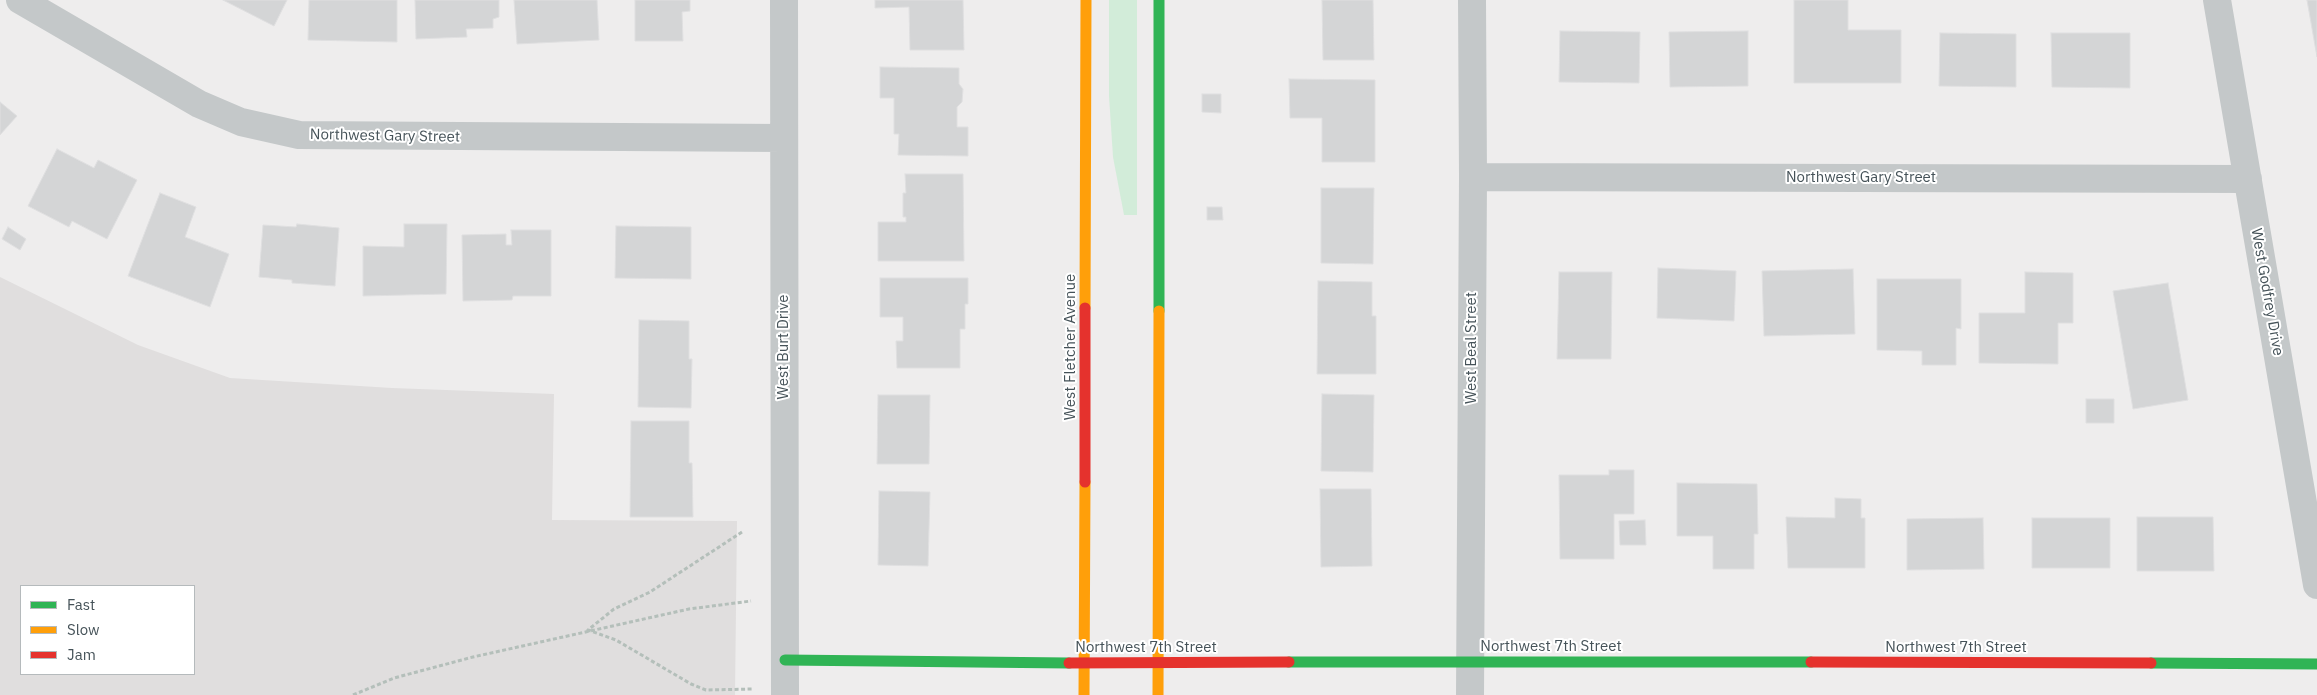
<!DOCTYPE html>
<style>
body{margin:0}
#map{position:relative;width:2317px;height:695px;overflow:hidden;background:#eeeded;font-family:"IBM Plex Sans",sans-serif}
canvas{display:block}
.legend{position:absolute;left:20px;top:585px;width:175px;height:90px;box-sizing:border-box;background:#fff;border:1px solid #b5babc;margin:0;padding:6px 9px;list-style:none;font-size:15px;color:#455258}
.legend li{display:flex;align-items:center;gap:10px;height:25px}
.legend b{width:25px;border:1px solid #b5babc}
</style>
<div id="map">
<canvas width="2317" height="695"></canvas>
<ul class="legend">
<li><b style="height:6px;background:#30b455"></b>Fast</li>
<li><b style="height:6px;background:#ff9f0a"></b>Slow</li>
<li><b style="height:6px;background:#e5322d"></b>Jam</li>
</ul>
</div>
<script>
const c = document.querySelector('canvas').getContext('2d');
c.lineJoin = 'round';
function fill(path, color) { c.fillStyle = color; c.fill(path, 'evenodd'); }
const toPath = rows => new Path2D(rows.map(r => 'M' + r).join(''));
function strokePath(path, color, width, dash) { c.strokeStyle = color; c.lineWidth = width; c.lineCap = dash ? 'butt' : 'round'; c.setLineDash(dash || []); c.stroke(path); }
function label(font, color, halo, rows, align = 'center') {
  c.font = font + ' "IBM Plex Sans",sans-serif'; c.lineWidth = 4; c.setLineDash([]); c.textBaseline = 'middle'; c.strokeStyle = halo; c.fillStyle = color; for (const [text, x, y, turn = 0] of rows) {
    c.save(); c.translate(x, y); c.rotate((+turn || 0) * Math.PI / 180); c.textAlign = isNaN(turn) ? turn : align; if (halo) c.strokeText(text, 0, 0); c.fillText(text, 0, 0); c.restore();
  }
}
fill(toPath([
 [0,277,138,345,230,378,392,388,554,394,552,520,737,521,735,695,0,695],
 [21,586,194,586,194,674,21,674]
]), '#e0dede');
fill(toPath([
 [1109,0,1137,0,1137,215,1124,215,1113,157,1109,96]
]), '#d2ecd9');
const building = toPath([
 [223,0,287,0,274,26,223,0],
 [309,0,397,0,397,42,308,40,309,0],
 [415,0,499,0,499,17,493,19,493,28,466,29,467,37,416,39,415,0],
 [514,0,597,0,599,40,517,44,514,0],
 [635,0,690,0,690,11,682,12,683,41,635,41,635,0],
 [875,0,963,0,964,50,910,50,909,7,875,8,875,0],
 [1322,0,1373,0,1374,60,1323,60,1322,0],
 [1794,0,1848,0,1848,30,1901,30,1901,83,1794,83,1794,0],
 [2307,0,2317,0,2317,57,2307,0],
 [1560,31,1640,32,1639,83,1559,82,1560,31],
 [1748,31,1748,86,1670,87,1669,32,1748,31],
 [1940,33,2016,34,2016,87,1939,86,1940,33],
 [2051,33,2130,33,2130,88,2052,87,2051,33],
 [880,67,959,68,959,84,963,89,962,102,957,107,957,127,968,127,968,156,898,155,899,134,894,134,894,98,880,98,880,67],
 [1289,79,1375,80,1375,162,1322,162,1322,118,1290,118,1289,79],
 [1202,94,1221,94,1221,113,1202,112,1202,94],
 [0,102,17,116,0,135,0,102],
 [57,149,94,168,98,160,137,180,107,239,72,221,69,227,28,206,57,149],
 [905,174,963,174,964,261,878,261,878,222,906,222,906,217,903,217,903,193,906,193,905,174],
 [1321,188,1374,188,1373,264,1321,263,1321,188],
 [160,193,196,207,185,237,229,254,210,307,128,276,160,193],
 [1207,207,1222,207,1223,220,1207,220,1207,207],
 [297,224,339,228,335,286,292,283,292,280,259,277,263,225,296,227,297,224],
 [404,224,447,224,446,294,363,296,363,246,404,247,404,224],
 [616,226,691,227,691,279,615,278,616,226],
 [8,227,26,239,20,250,2,239,8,227],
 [511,230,551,230,551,296,513,296,512,300,463,301,462,235,506,234,506,245,512,245,511,230],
 [1658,268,1736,271,1734,321,1657,318,1658,268],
 [1853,269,1855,334,1764,336,1762,271,1853,269],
 [1559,272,1612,272,1611,359,1557,359,1559,272],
 [2025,272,2073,273,2073,323,2058,323,2058,364,1979,363,1979,313,2025,313,2025,272],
 [880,278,968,278,968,304,965,304,965,329,960,329,960,368,897,368,896,341,903,341,903,317,880,317,880,278],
 [1877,279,1961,279,1961,329,1956,328,1956,365,1922,365,1922,351,1877,350,1877,279],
 [1318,281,1372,282,1372,316,1376,316,1376,374,1317,374,1318,281],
 [2168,283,2188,400,2133,409,2113,291,2168,283],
 [639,320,689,321,689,359,692,359,691,408,638,407,639,320],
 [1322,394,1374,395,1373,472,1321,471,1322,394],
 [878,395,930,395,929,464,877,464,878,395],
 [2086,399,2114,399,2114,423,2086,423,2086,399],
 [631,421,689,421,689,463,692,463,693,517,630,517,631,421],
 [1609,470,1634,470,1634,514,1614,514,1614,559,1560,559,1559,475,1609,475,1609,470],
 [1677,483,1757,484,1758,534,1754,534,1754,569,1713,569,1713,536,1677,536,1677,483],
 [1320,489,1371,489,1372,566,1321,567,1320,489],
 [879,491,930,492,928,566,878,565,879,491],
 [1835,498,1861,499,1861,518,1865,518,1865,568,1788,568,1786,517,1835,518,1835,498],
 [2137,517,2213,517,2214,571,2137,571,2137,517],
 [1983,518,1984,569,1907,570,1907,519,1983,518],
 [2032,518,2110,518,2110,568,2032,568,2032,518],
 [1645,520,1646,545,1620,545,1619,521,1645,520]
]);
fill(building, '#d4d5d6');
strokePath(building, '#dfdfe0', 1);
strokePath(toPath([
 [742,532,650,592,614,609,588,630,616,640,691,684,706,690,752,689],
 [353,695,394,678,473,657,689,609,751,601]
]), '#b4bfba', 3, [4, 2.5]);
strokePath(toPath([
 [20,0,199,104,241,122,299,135,783,138],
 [784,0,785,695],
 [2217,0,2317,585],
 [1473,177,2248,179],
 [1470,695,1473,177,1472,0]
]), '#c4c8c9', 28);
strokePath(toPath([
 [1159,311,1159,0],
 [785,660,1069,663],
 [1289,662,1811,662],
 [2151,663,2317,664]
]), '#30b455', 11);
strokePath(toPath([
 [1085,308,1086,0],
 [1084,695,1085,482],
 [1158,695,1159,311]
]), '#ff9f0a', 11);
strokePath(toPath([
 [1085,482,1085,308],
 [1811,662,2151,663],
 [1069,663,1289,662]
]), '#e5322d', 11);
label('15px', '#455258', '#fff', [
 ["Northwest Gary Street",385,136,1],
 ["Northwest Gary Street",1861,178],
 ["West Godfrey Drive",2267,292,80],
 ["West Burt Drive",784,347,-90],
 ["West Fletcher Avenue",1071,347,-90],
 ["West Beal Street",1472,348,-90],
 ["Northwest 7th Street",1551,647],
 ["Northwest 7th Street",1146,648],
 ["Northwest 7th Street",1956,648]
]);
</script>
